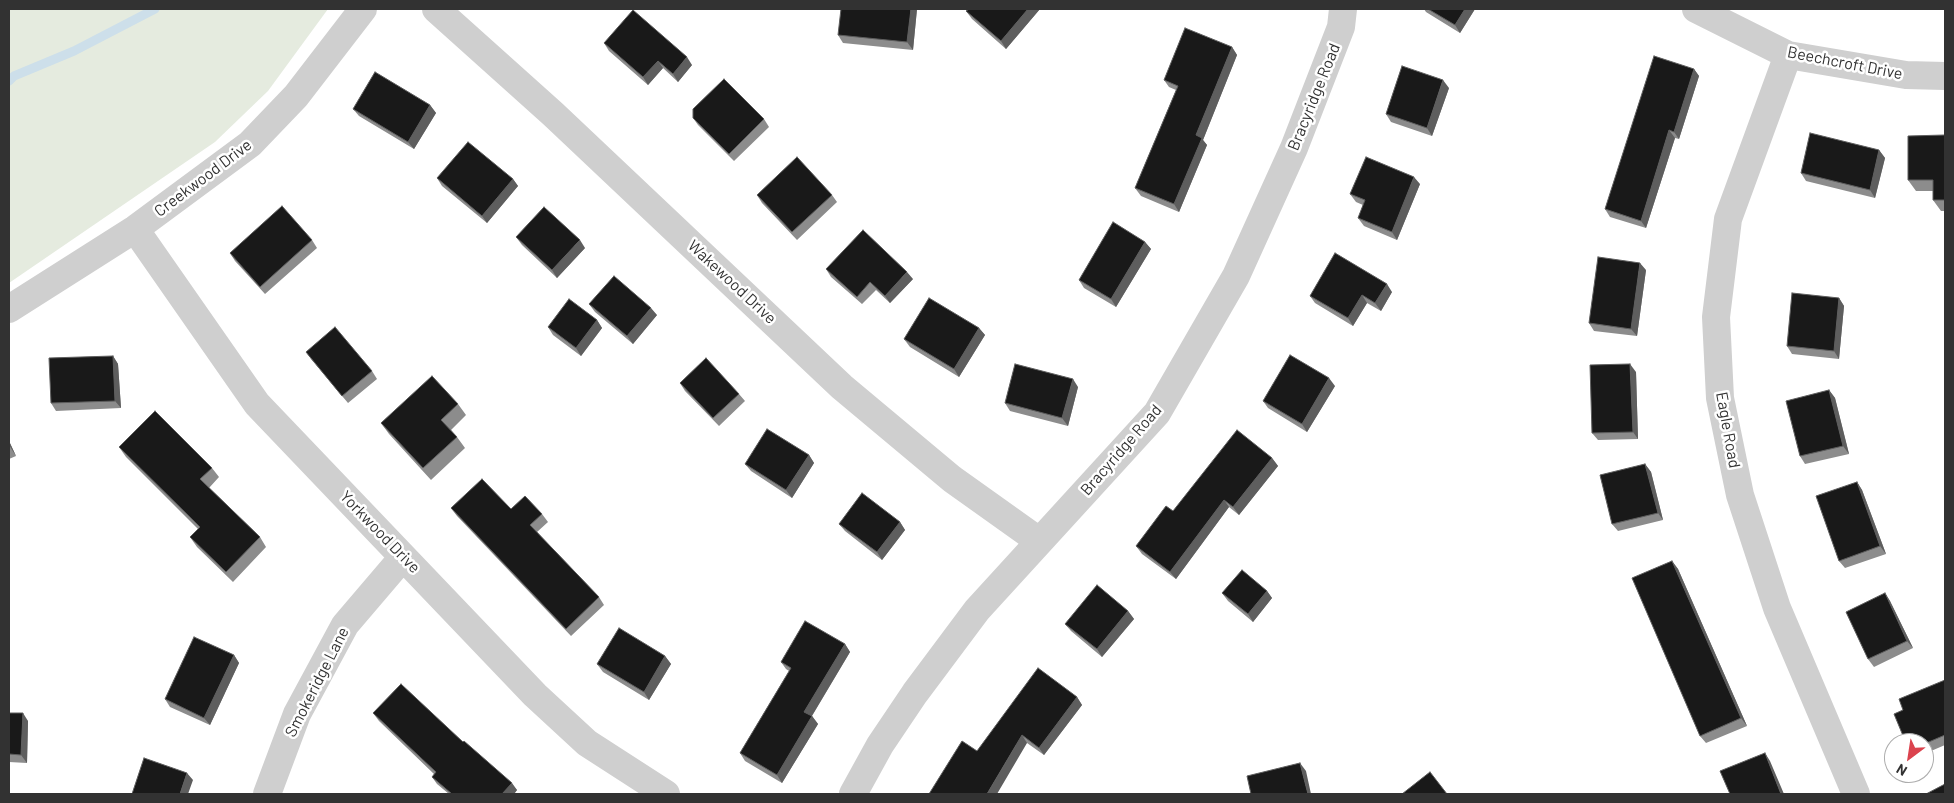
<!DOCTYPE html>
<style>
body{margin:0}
#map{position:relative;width:1954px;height:803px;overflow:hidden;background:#fff;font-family:Barlow,sans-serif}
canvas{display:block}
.frame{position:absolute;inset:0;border:10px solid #323232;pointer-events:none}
.north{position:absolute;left:1884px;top:733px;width:50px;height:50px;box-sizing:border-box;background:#fff;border:1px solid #adadad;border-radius:50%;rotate:211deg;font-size:14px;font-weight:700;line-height:20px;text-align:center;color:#323232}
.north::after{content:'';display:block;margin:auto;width:18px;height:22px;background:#db434e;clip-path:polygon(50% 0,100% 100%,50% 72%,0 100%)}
</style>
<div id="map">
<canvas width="1954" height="803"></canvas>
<div class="frame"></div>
<div class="north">N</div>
</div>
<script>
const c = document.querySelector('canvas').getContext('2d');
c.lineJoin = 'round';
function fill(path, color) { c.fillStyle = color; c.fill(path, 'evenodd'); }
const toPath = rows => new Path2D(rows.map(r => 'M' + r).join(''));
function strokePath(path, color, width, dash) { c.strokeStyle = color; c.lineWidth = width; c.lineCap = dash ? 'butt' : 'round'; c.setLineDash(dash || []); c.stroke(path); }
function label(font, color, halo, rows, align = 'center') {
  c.font = font + ' Barlow,sans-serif'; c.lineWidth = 5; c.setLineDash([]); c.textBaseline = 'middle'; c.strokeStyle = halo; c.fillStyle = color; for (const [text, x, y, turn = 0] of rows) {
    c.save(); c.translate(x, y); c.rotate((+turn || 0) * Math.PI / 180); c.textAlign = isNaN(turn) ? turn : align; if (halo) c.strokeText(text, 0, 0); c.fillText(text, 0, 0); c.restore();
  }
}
fill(toPath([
 [9,9,328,9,268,91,215,142,9,283]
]), '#e5ebdf');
strokePath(toPath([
 [9,81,14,76,74,51,155,9]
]), '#cddfea', 9);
strokePath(toPath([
 [436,9,553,114,842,387,952,479,1039,541],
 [1696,9,1788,55,1906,75,1945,76],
 [1788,55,1728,219,1716,317,1720,398,1740,495,1777,608,1856,794],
 [135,229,257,404,535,695,587,743,666,794],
 [9,309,135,229,250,144,296,96,363,9],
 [267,794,297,714,345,625,403,557],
 [853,794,880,745,915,693,977,610,1157,413,1236,276,1294,148,1341,27,1343,9]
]), '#cfcfcf', 28);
fill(toPath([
 [917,9,913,50,843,43,838,35],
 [1040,9,1006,49,972,19,966,11],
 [1424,9,1475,9,1460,33,1426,12],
 [604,43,692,65,678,82,663,68,648,85,609,51],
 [1232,47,1237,55,1203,140,1207,145,1179,212,1141,196,1135,188,1176,90,1169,87,1164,80],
 [1694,69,1699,76,1679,139,1675,138,1646,228,1610,217,1605,209],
 [1449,88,1432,136,1391,122,1386,114],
 [430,105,436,113,414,149,359,116,353,109],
 [693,118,764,119,769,127,734,161,698,125],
 [1945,135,1945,211,1941,211,1933,200,1933,191,1916,191,1908,180],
 [1879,150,1885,158,1875,198,1806,181,1801,173],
 [437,178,513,179,518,186,487,223,442,186],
 [1420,184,1397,240,1364,226,1358,218,1363,205,1356,202,1350,194],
 [757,195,832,195,837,202,797,240,762,203],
 [516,237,585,248,557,278,522,245],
 [312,240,317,248,265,294,235,261,230,253],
 [1145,242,1151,249,1116,307,1084,288,1079,280],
 [826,269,913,279,890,303,876,290,862,304,831,277],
 [1646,270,1637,336,1594,331,1589,323],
 [1392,292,1381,311,1367,303,1353,326,1315,303,1310,296],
 [1839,298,1844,306,1839,359,1792,354,1787,346],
 [589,304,657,315,633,344,595,312],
 [597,320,602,328,581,356,553,335,548,327],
 [979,328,985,335,959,377,910,347,904,339],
 [306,352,372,371,377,379,348,403,311,359],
 [113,356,118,364,121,408,56,411,51,403],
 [1636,372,1638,439,1598,440,1592,433],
 [680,383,739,394,745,401,719,426,685,391],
 [1335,386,1307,432,1268,408,1263,401],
 [1078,387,1068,426,1010,411,1005,403],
 [1829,390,1835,398,1849,454,1805,464,1800,456],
 [458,404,466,415,451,430,457,437,465,448,431,480,389,434,381,423],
 [9,441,16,456,9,459],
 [119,447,212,468,219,477,209,488,260,537,266,547,233,582,197,547,190,537,198,529,126,457],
 [809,455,814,463,792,498,751,471,745,464],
 [1272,458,1278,466,1239,515,1229,507,1176,579,1142,554,1136,546,1173,511],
 [1645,464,1651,472,1663,520,1618,531,1612,524],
 [1857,482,1862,490,1886,554,1845,568,1839,561],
 [451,508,511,509,542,514,548,522,537,532,599,597,604,605,571,636,457,516],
 [900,522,905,530,882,560,845,531,839,524],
 [1672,561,1678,569,1747,726,1706,743,1700,736],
 [1267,591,1272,598,1253,622,1228,601,1222,593],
 [1885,593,1890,601,1913,648,1874,667,1868,659],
 [1128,611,1134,619,1102,657,1071,631,1065,624],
 [845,644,850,652,812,716,818,724,782,783,745,761,740,753,789,671,786,669,781,662],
 [234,655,239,663,210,725,170,707,165,699],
 [665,656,671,664,649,700,603,672,597,664],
 [1945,681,1945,745,1924,754,1924,743,1903,710],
 [1077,697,1082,705,1044,755,1027,743,977,751],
 [9,713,28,721,27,763,9,762],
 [373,713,463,742,517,790,514,794,449,794,437,784,432,777,434,774,379,721]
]), '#8c8c8c');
fill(toPath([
 [911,9,917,9,913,50,907,42],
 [1028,9,1040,9,1006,49,1001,41],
 [1465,9,1475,9,1460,33,1455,25],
 [1232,47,1237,55,1203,140,1207,145,1179,212,1174,204,1196,135],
 [687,57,692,65,678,82,673,74],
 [658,61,663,68,648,85,643,77],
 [1694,69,1699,76,1679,139,1674,132],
 [1443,80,1449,88,1432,136,1427,128],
 [430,105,436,113,414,149,408,142],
 [1669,130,1675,138,1646,228,1641,221],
 [1879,150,1885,158,1875,198,1870,190],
 [1414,177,1420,184,1397,240,1392,232],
 [513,179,518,186,487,223,482,216],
 [580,240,585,248,557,278,552,270],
 [1145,242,1151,249,1116,307,1111,299],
 [1640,263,1646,270,1637,336,1631,329],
 [907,272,913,279,890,303,885,296],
 [1387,284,1392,292,1381,311,1375,303],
 [1362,295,1367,303,1353,326,1348,318],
 [1839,298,1844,306,1839,359,1834,351],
 [651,308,657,315,633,344,627,336],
 [597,320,602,328,581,356,576,348],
 [979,328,985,335,959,377,954,369],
 [113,356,118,364,121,408,115,401],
 [1630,364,1636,372,1638,439,1633,432],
 [1329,378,1335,386,1307,432,1302,424],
 [1073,379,1078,387,1068,426,1062,418],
 [1829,390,1835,398,1849,454,1843,446],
 [9,441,16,456,9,445],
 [809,455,814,463,792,498,786,490],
 [1272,458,1278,466,1239,515,1233,507],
 [1645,464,1651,472,1663,520,1658,513],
 [1857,482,1862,490,1886,554,1880,546],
 [1224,500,1229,507,1176,579,1170,572],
 [900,522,905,530,882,560,877,552],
 [1672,561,1678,569,1747,726,1741,718],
 [1267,591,1272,598,1253,622,1248,614],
 [1885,593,1890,601,1913,648,1907,641],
 [1128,611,1134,619,1102,657,1097,649],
 [845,644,850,652,810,719,804,712],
 [234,655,239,663,210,725,204,718],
 [665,656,671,664,649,700,644,692],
 [1077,697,1082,705,1044,755,1039,748],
 [23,713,28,721,27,763,21,755],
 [812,716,818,724,782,783,777,775],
 [1022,735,1027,743,997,794,987,794],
 [1765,753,1770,761,1784,794,1781,794],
 [1300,763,1306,771,1311,794,1308,794],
 [187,773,193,780,188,794,180,794],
 [512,783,517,790,514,794,502,794]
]), '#5e5e5e');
const building = toPath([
 [841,9,911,9,907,42,838,35,841,9],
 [969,9,1028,9,1001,41,966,11,969,9],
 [1428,9,1465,9,1455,25,1428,9],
 [633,10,687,57,673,74,658,61,643,77,604,43,633,10],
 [1185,28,1232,47,1196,135,1202,138,1174,204,1135,188,1178,86,1164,80,1185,28],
 [1654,56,1694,69,1674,132,1669,130,1641,221,1605,209,1654,56],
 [1402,66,1443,80,1427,128,1386,114,1402,66],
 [375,72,430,105,408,142,353,109,375,72],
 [724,79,764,119,729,154,693,118,693,109,724,79],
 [1810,133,1879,150,1870,190,1801,173,1810,133],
 [1945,135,1945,200,1933,200,1933,180,1908,180,1908,136,1945,135],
 [468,142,513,179,482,216,437,178,468,142],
 [797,157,832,195,792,232,757,195,797,157],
 [1366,157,1414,177,1392,232,1358,218,1365,200,1350,194,1366,157],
 [282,206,312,240,260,287,230,253,282,206],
 [544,207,580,240,552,270,516,237,544,207],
 [1113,222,1145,242,1111,299,1079,280,1113,222],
 [863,230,907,272,885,296,870,282,857,297,826,269,863,230],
 [1335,253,1387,284,1375,303,1362,295,1348,318,1310,296,1335,253],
 [1598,257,1640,263,1631,329,1589,323,1598,257],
 [614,276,651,308,627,336,589,304,614,276],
 [1792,293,1839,298,1834,351,1787,346,1792,293],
 [929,298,979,328,954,369,904,339,929,298],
 [569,299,597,320,576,348,548,327,569,299],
 [335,327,372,371,342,396,306,352,335,327],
 [1290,355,1329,378,1302,424,1263,401,1290,355],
 [113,356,115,401,51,403,49,358,113,356],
 [706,358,739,394,713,418,680,383,706,358],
 [1015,364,1073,379,1062,418,1005,403,1015,364],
 [1630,364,1633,432,1592,433,1590,365,1630,364],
 [432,376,458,404,441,420,457,437,423,468,381,423,432,376],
 [1829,390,1843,446,1800,456,1786,401,1829,390],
 [155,411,212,468,200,479,260,537,226,572,190,537,200,527,119,447,155,411],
 [767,429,809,455,786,490,745,464,767,429],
 [1237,430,1272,458,1233,507,1224,500,1170,572,1136,546,1166,506,1173,511,1237,430],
 [1645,464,1658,513,1612,524,1600,475,1645,464],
 [482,479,511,509,525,496,542,514,530,525,599,597,566,629,451,508,482,479],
 [1857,482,1880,546,1839,561,1816,496,1857,482],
 [862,493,900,522,877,552,839,524,862,493],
 [1672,561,1741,718,1700,736,1632,578,1672,561],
 [1242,570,1267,591,1248,614,1222,593,1242,570],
 [1097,585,1128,611,1097,649,1065,624,1097,585],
 [1885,593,1907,641,1868,659,1846,612,1885,593],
 [805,621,845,644,804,712,812,716,777,775,740,753,791,668,781,662,805,621],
 [619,628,665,656,644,692,597,664,619,628],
 [194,637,234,655,204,718,165,699,194,637],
 [1038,668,1077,697,1039,748,1022,735,987,794,929,794,962,741,977,751,1038,668],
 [1945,680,1945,735,1924,744,1924,743,1906,743,1894,714,1903,710,1899,699,1945,680],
 [401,684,463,742,464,741,512,783,502,794,452,794,432,777,436,772,373,713,401,684],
 [9,713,23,713,21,755,9,754,9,713],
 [1765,753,1781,794,1730,794,1720,771,1765,753],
 [144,758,187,773,180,794,132,794,144,758],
 [1300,763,1308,794,1251,794,1247,776,1300,763],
 [1430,772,1447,794,1402,794,1430,772],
 [1945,784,1945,794,1926,794,1945,784]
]);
fill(building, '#191919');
strokePath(building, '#5e5e5e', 1);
label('16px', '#323232', '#fff', [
 ["Beechcroft Drive",1845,63,11],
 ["Bracyridge Road",1314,97,-68],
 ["Creekwood Drive",203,178,-37],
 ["Wakewood Drive",732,282,43],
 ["Eagle Road",1728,430,80],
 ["Bracyridge Road",1121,450,-49],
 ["Yorkwood Drive",380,532,46],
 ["Smokeridge Lane",317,682,-63]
]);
</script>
